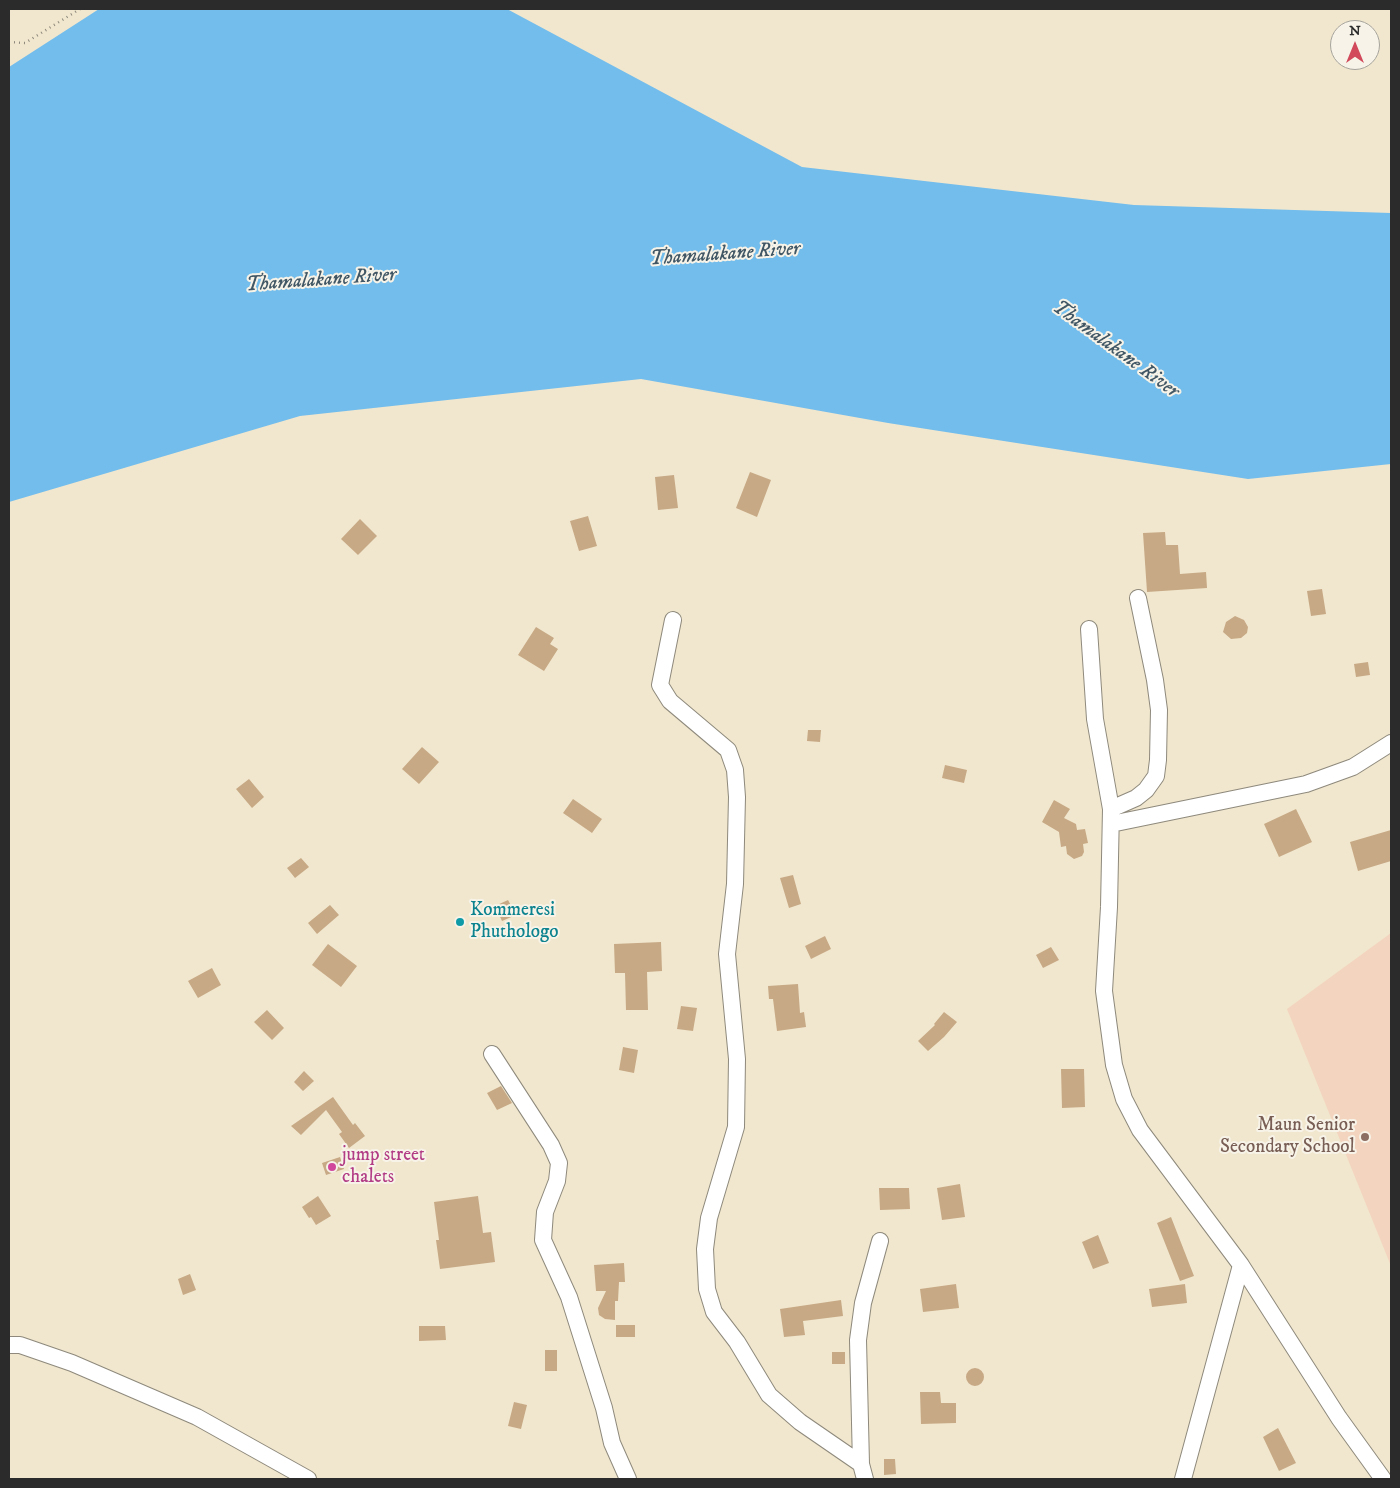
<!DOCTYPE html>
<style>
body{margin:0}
#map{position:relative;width:1400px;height:1488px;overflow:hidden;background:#f1e7ce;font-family:"IM FELL DW Pica",serif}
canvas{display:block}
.frame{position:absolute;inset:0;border:10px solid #2b2b2b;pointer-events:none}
.north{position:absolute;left:1330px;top:20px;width:50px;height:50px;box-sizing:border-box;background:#f7f3e8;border:1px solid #a5a39c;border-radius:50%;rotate:0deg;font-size:14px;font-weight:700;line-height:20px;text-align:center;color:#2b2b2b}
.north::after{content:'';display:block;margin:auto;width:18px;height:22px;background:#d1495b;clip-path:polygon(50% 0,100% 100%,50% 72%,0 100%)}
</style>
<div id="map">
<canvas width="1400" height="1488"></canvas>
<div class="frame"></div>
<div class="north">N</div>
</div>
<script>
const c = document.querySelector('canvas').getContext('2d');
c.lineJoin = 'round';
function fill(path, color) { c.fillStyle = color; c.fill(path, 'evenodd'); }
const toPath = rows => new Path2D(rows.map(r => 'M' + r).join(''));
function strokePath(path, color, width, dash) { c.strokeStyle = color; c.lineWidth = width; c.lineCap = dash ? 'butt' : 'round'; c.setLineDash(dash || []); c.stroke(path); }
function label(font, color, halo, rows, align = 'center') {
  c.font = font + ' "IM FELL DW Pica",serif'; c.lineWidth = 4; c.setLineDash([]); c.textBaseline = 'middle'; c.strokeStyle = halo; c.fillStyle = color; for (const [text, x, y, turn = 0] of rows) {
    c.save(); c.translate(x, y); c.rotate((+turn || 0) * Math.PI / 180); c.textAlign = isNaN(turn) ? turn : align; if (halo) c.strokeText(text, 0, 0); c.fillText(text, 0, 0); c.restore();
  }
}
fill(toPath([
 [1391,933,1391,1266,1287,1009]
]), '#f3d4be');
fill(toPath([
 [99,9,507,9,802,167,1134,205,1391,213,1391,464,1248,479,888,423,641,379,300,416,9,502,9,67]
]), '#73bdec');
fill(toPath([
 [750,472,771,480,757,517,736,508],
 [674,475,678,508,658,510,655,477],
 [588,516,597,546,579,551,570,521],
 [360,519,377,536,358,555,341,539],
 [1165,532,1166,545,1178,545,1180,574,1206,572,1207,588,1147,592,1143,533],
 [1322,589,1326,614,1311,616,1307,591],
 [1235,616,1244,620,1248,627,1247,633,1241,638,1231,639,1223,632,1226,622],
 [536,627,554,638,550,644,558,649,544,671,518,655],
 [1368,662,1370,675,1356,677,1354,664],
 [808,730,821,730,820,742,807,741],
 [422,747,439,762,419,784,402,769],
 [945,765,967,770,964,783,942,778],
 [249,779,264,797,252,808,236,789],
 [573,799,602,819,592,833,563,813],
 [1054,800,1070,809,1064,818,1076,824,1077,830,1085,829,1088,843,1083,844,1084,852,1082,856,1074,859,1067,854,1066,846,1061,847,1059,832,1042,822],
 [1296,809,1312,842,1279,857,1264,824],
 [1391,830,1391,861,1358,871,1350,842],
 [301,858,309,867,295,878,287,868],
 [793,875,801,904,789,908,780,878],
 [508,900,516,915,502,921,495,906],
 [330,905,339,915,317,934,308,923],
 [825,936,831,949,811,959,805,946],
 [661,942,662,971,647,972,648,1010,626,1010,625,973,615,973,614,944],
 [328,944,357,966,341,987,312,965],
 [1051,947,1059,960,1043,968,1036,955],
 [212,968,221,985,198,998,188,981],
 [798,984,800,1013,804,1012,806,1027,777,1031,773,999,769,999,768,986],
 [681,1006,697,1008,693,1031,677,1029],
 [267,1010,284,1028,272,1040,254,1022],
 [944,1012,957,1022,944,1037,928,1051,918,1041,935,1025,934,1024],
 [623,1047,638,1050,634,1073,619,1070],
 [1061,1069,1084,1069,1085,1107,1062,1108],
 [304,1071,314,1081,303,1091,294,1082],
 [501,1086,512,1103,497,1110,487,1093],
 [333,1097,353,1125,355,1123,365,1136,349,1148,339,1134,342,1132,326,1110,301,1135,291,1126],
 [340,1157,344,1169,326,1175,322,1163],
 [960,1184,965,1217,942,1220,937,1188],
 [879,1188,909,1188,910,1209,880,1210],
 [318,1196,331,1216,316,1225,311,1217,309,1218,302,1207],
 [478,1196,483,1233,491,1232,495,1262,440,1269,436,1240,439,1240,434,1202],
 [1171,1217,1194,1276,1180,1281,1157,1223],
 [1098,1235,1109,1263,1093,1269,1082,1242],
 [624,1263,625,1282,619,1282,618,1301,615,1301,615,1320,605,1319,599,1315,598,1308,606,1291,596,1291,594,1265],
 [190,1274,196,1290,183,1295,178,1279],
 [956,1284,959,1308,923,1312,920,1289],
 [1185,1284,1187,1303,1152,1307,1149,1289],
 [841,1300,843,1316,803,1321,805,1335,784,1337,780,1309],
 [616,1325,635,1325,635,1337,616,1337],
 [419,1326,445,1326,446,1340,419,1341],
 [545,1350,557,1350,557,1371,545,1371],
 [832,1352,845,1352,845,1364,832,1364],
 '966 1377a9 9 0 1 1 18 0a9 9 0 1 1-18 0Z',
 [920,1392,940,1392,941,1403,956,1403,956,1423,921,1424],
 [514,1402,527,1405,521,1429,508,1426],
 [1278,1428,1296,1463,1279,1471,1263,1437],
 [884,1459,895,1459,896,1474,884,1475]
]), '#c7a985');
const street = toPath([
 [673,620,660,685,670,701,728,750,735,770,737,797,735,884,727,954,737,1059,736,1127,709,1218,705,1249,707,1289,714,1312,737,1342,769,1395,800,1422,861,1464],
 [1089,629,1095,719,1111,809,1109,907,1104,991,1114,1065,1124,1099,1140,1130,1241,1265,1339,1418,1383,1479],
 [1111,809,1136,798,1146,790,1156,776,1158,760,1159,710,1155,680,1138,598],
 [1111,824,1306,784,1353,767,1391,743],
 [492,1054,551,1145,559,1163,557,1181,545,1212,543,1240,569,1297,604,1408,612,1443,628,1479],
 [9,1345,20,1345,72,1363,197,1417,308,1479],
 [865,1479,861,1464,858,1340,863,1303,880,1241],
 [1183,1479,1241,1265]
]);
strokePath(street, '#8e897c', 18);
strokePath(toPath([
 [9,42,25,43,80,9]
]), '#8e897c', 2.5, [1, 4]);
strokePath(street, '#fff', 16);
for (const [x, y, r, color] of [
 [460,922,5,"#0f9aa8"],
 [1365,1137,5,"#8d6e63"],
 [332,1167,5,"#d1479c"]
]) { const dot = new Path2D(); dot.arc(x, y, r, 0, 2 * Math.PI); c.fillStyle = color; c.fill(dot); strokePath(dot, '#f7f3e8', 2); }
label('19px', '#0d838f', '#f7f3e8', [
 ["Kommeresi",470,911],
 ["Phuthologo",470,933]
], 'left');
label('19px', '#785e54', '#f7f3e8', [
 ["Maun Senior",1355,1126],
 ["Secondary School",1355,1148]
], 'right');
label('19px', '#b23c85', '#f7f3e8', [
 ["jump street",342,1156],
 ["chalets",342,1178]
], 'left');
label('italic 20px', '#415765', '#f7f3e8', [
 ["Thamalakane River",725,255,-4],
 ["Thamalakane River",321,281,-4],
 ["Thamalakane River",1115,350,36]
]);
</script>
